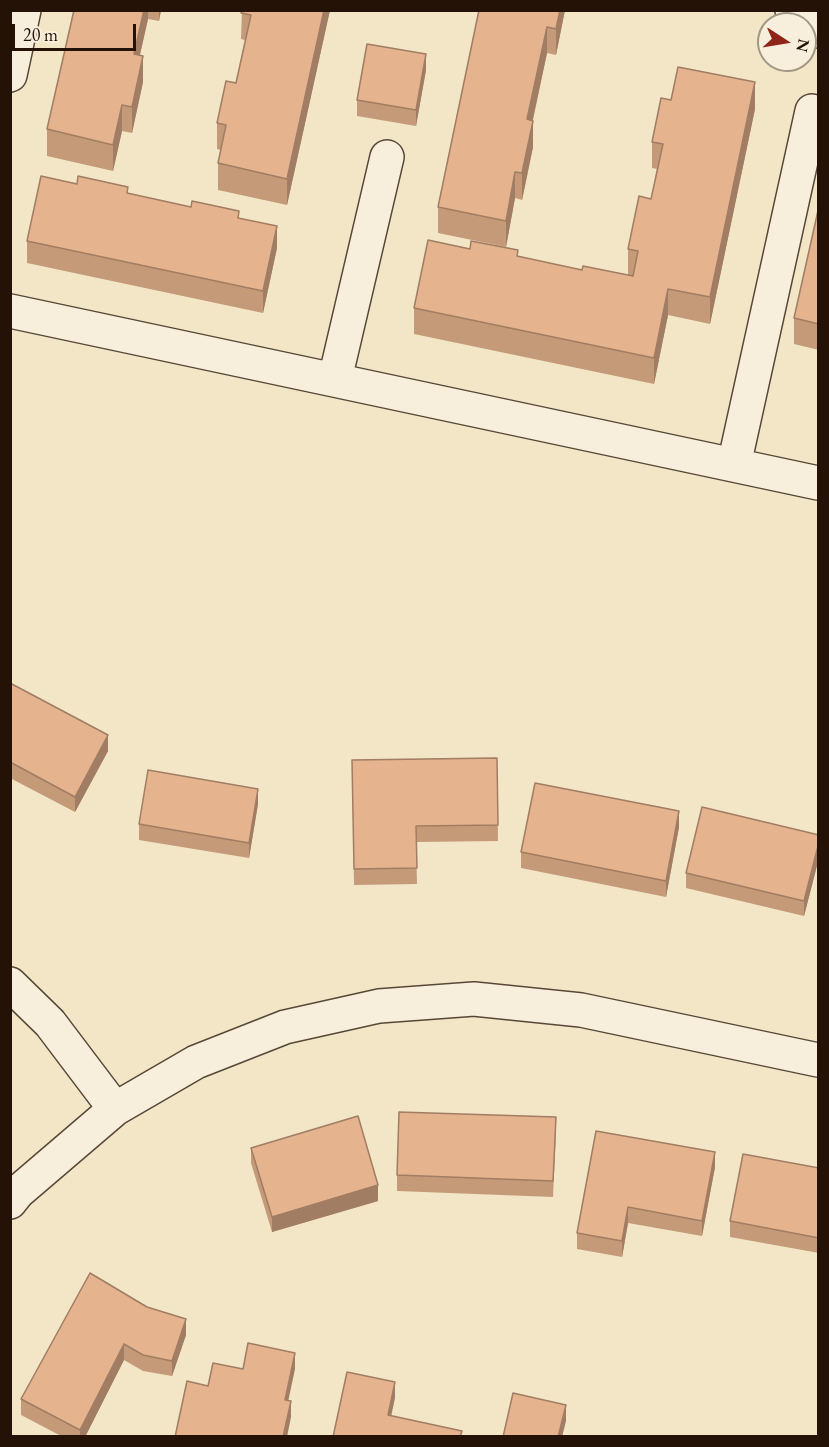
<!DOCTYPE html>
<style>
body{margin:0}
#map{position:relative;width:829px;height:1447px;overflow:hidden;background:#f3e6c7;font-family:"EB Garamond",serif}
canvas{display:block}
.frame{position:absolute;inset:0;border:12px solid #251207;pointer-events:none}
.north{position:absolute;left:757px;top:12px;width:60px;height:60px;box-sizing:border-box;background:#f7efdb;border:2px solid #a39786;border-radius:50%;rotate:102deg;font-size:16px;font-weight:700;line-height:24px;text-align:center;color:#251207}
.north::after{content:'';display:block;margin:auto;width:21px;height:27px;background:#8f2418;clip-path:polygon(50% 0,100% 100%,50% 72%,0 100%)}
.scale{position:absolute;left:12px;top:24px;width:124px;height:27px;box-sizing:border-box;border:3px solid #251207;border-top:0;padding-left:8px;font-size:18px;line-height:21px;white-space:nowrap;color:#251207;-webkit-text-stroke:4px #f7efdb;paint-order:stroke}
</style>
<div id="map">
<canvas width="829" height="1447"></canvas>
<div class="frame"></div>
<div class="north">N</div>
<div class="scale">20 m</div>
</div>
<script>
const c = document.querySelector('canvas').getContext('2d');
c.lineJoin = 'round';
const toPath = rows => new Path2D(rows.map(r => 'M' + r).join(''));
function strokePath(path, color, width, dash) { c.strokeStyle = color; c.lineWidth = width; c.lineCap = dash ? 'butt' : 'round'; c.setLineDash(dash || []); c.stroke(path); }
function fill(path, color) { c.fillStyle = color; c.fill(path, 'evenodd'); }
const minor = toPath([
 [792,10,818,31],
 [10,75,24,10],
 [10,311,818,483],
 [335,379,387,157],
 [734,465,812,111],
 [10,984,50,1023,115,1109],
 [10,1202,18,1192,115,1109,196,1062,285,1027,379,1006,474,999,581,1010,818,1060]
]);
strokePath(minor, '#584737', 36);
strokePath(minor, '#f7efdb', 33);
fill(toPath([
 [74,10,161,10,159,21,148,19,140,55,143,82,132,133,122,131,113,171,47,156,47,129],
 [242,10,330,10,287,205,218,190,218,163,221,150,217,149,217,123,236,83,245,40,241,39],
 [479,10,565,10,556,55,547,53,533,120,533,147,522,200,515,198,506,247,438,233,438,207],
 [426,70,416,126,357,116,357,100],
 [755,109,710,324,668,315,654,384,414,334,414,308,470,249,518,256,582,270,628,275,628,249,651,199,657,169,652,168,652,142],
 [77,184,128,193,239,218,277,248,263,313,27,263,27,241],
 [819,206,819,350,794,344,794,318],
 [10,683,108,751,75,812,10,778],
 [497,758,498,841,416,842,417,884,354,885,352,760],
 [258,804,249,858,139,840,139,824],
 [679,827,666,897,521,868,521,852],
 [819,835,819,858,804,916,686,888,686,873],
 [596,1131,715,1167,702,1236,628,1223,622,1257,577,1249,577,1233],
 [556,1132,553,1197,397,1191,397,1175],
 [251,1148,378,1201,272,1232,251,1163],
 [819,1168,819,1253,730,1237,730,1221],
 [90,1273,186,1335,172,1376,143,1371,124,1360,85,1437,63,1437,21,1415,21,1399]
]), '#c59a79');
fill(toPath([
 [144,10,148,10,148,19,134,80,134,54],
 [159,10,161,10,159,21],
 [324,10,330,10,287,205,287,179],
 [560,10,565,10,556,55,556,29],
 [547,27,547,53,527,146,527,119],
 [426,54,426,70,416,126,416,110],
 [143,56,143,82,132,133,132,107],
 [755,82,755,109,710,324,710,297],
 [122,105,122,131,113,171,113,145],
 [533,121,533,147,522,200,522,173],
 [515,172,515,198,506,247,506,221],
 [277,226,277,248,263,313,263,291],
 [668,289,668,315,654,384,654,358],
 [108,735,108,751,75,812,75,797],
 [258,789,258,804,249,858,249,843],
 [679,811,679,827,666,897,666,881],
 [819,842,819,858,804,916,804,901],
 [715,1152,715,1167,702,1236,702,1221],
 [378,1185,378,1201,272,1232,272,1217],
 [628,1207,628,1223,622,1257,622,1241],
 [186,1319,186,1335,172,1376,172,1361],
 [124,1344,124,1360,85,1437,80,1437,80,1430],
 [295,1353,295,1369,285,1416,285,1400],
 [395,1382,395,1398,388,1431,388,1415],
 [291,1401,291,1417,287,1437,283,1437],
 [566,1405,566,1421,562,1437,558,1437]
]), '#a07d63');
const building = toPath([
 [74,10,144,10,134,54,143,56,132,107,122,105,113,145,47,129,74,10],
 [242,10,324,10,287,179,218,163,226,125,217,123,226,81,236,83,251,15,241,13,242,10],
 [479,10,560,10,556,29,547,27,527,119,533,121,522,173,515,172,506,221,438,207,479,10],
 [367,44,426,54,416,110,357,100,367,44],
 [678,67,755,82,710,297,668,289,654,358,414,308,428,240,470,249,471,241,518,250,517,256,582,270,583,266,633,276,638,251,628,249,639,196,651,199,663,144,652,142,661,98,671,100,678,67],
 [41,176,77,184,78,176,128,187,127,193,191,207,192,201,239,211,238,218,277,226,263,291,27,241,41,176],
 [819,206,819,324,794,318,819,206],
 [10,683,108,735,75,797,10,762,10,683],
 [497,758,498,825,416,826,417,868,354,869,352,760,497,758],
 [148,770,258,789,249,843,139,824,148,770],
 [535,783,679,811,666,881,521,852,535,783],
 [702,807,819,835,819,842,804,901,686,873,702,807],
 [399,1112,556,1117,553,1181,397,1175,399,1112],
 [358,1116,378,1185,272,1217,251,1148,358,1116],
 [596,1131,715,1152,702,1221,628,1207,622,1241,577,1233,596,1131],
 [743,1154,819,1168,819,1238,730,1221,743,1154],
 [90,1273,147,1307,186,1319,172,1361,143,1355,124,1344,80,1430,21,1399,90,1273],
 [248,1343,295,1353,285,1400,291,1401,283,1437,175,1437,187,1381,208,1386,213,1363,243,1369,248,1343],
 [347,1372,395,1382,388,1415,462,1431,460,1437,333,1437,347,1372],
 [513,1393,566,1405,558,1437,503,1437,513,1393]
]);
fill(building, '#e5b38d');
strokePath(building, '#a07d63', 1.5);
</script>
